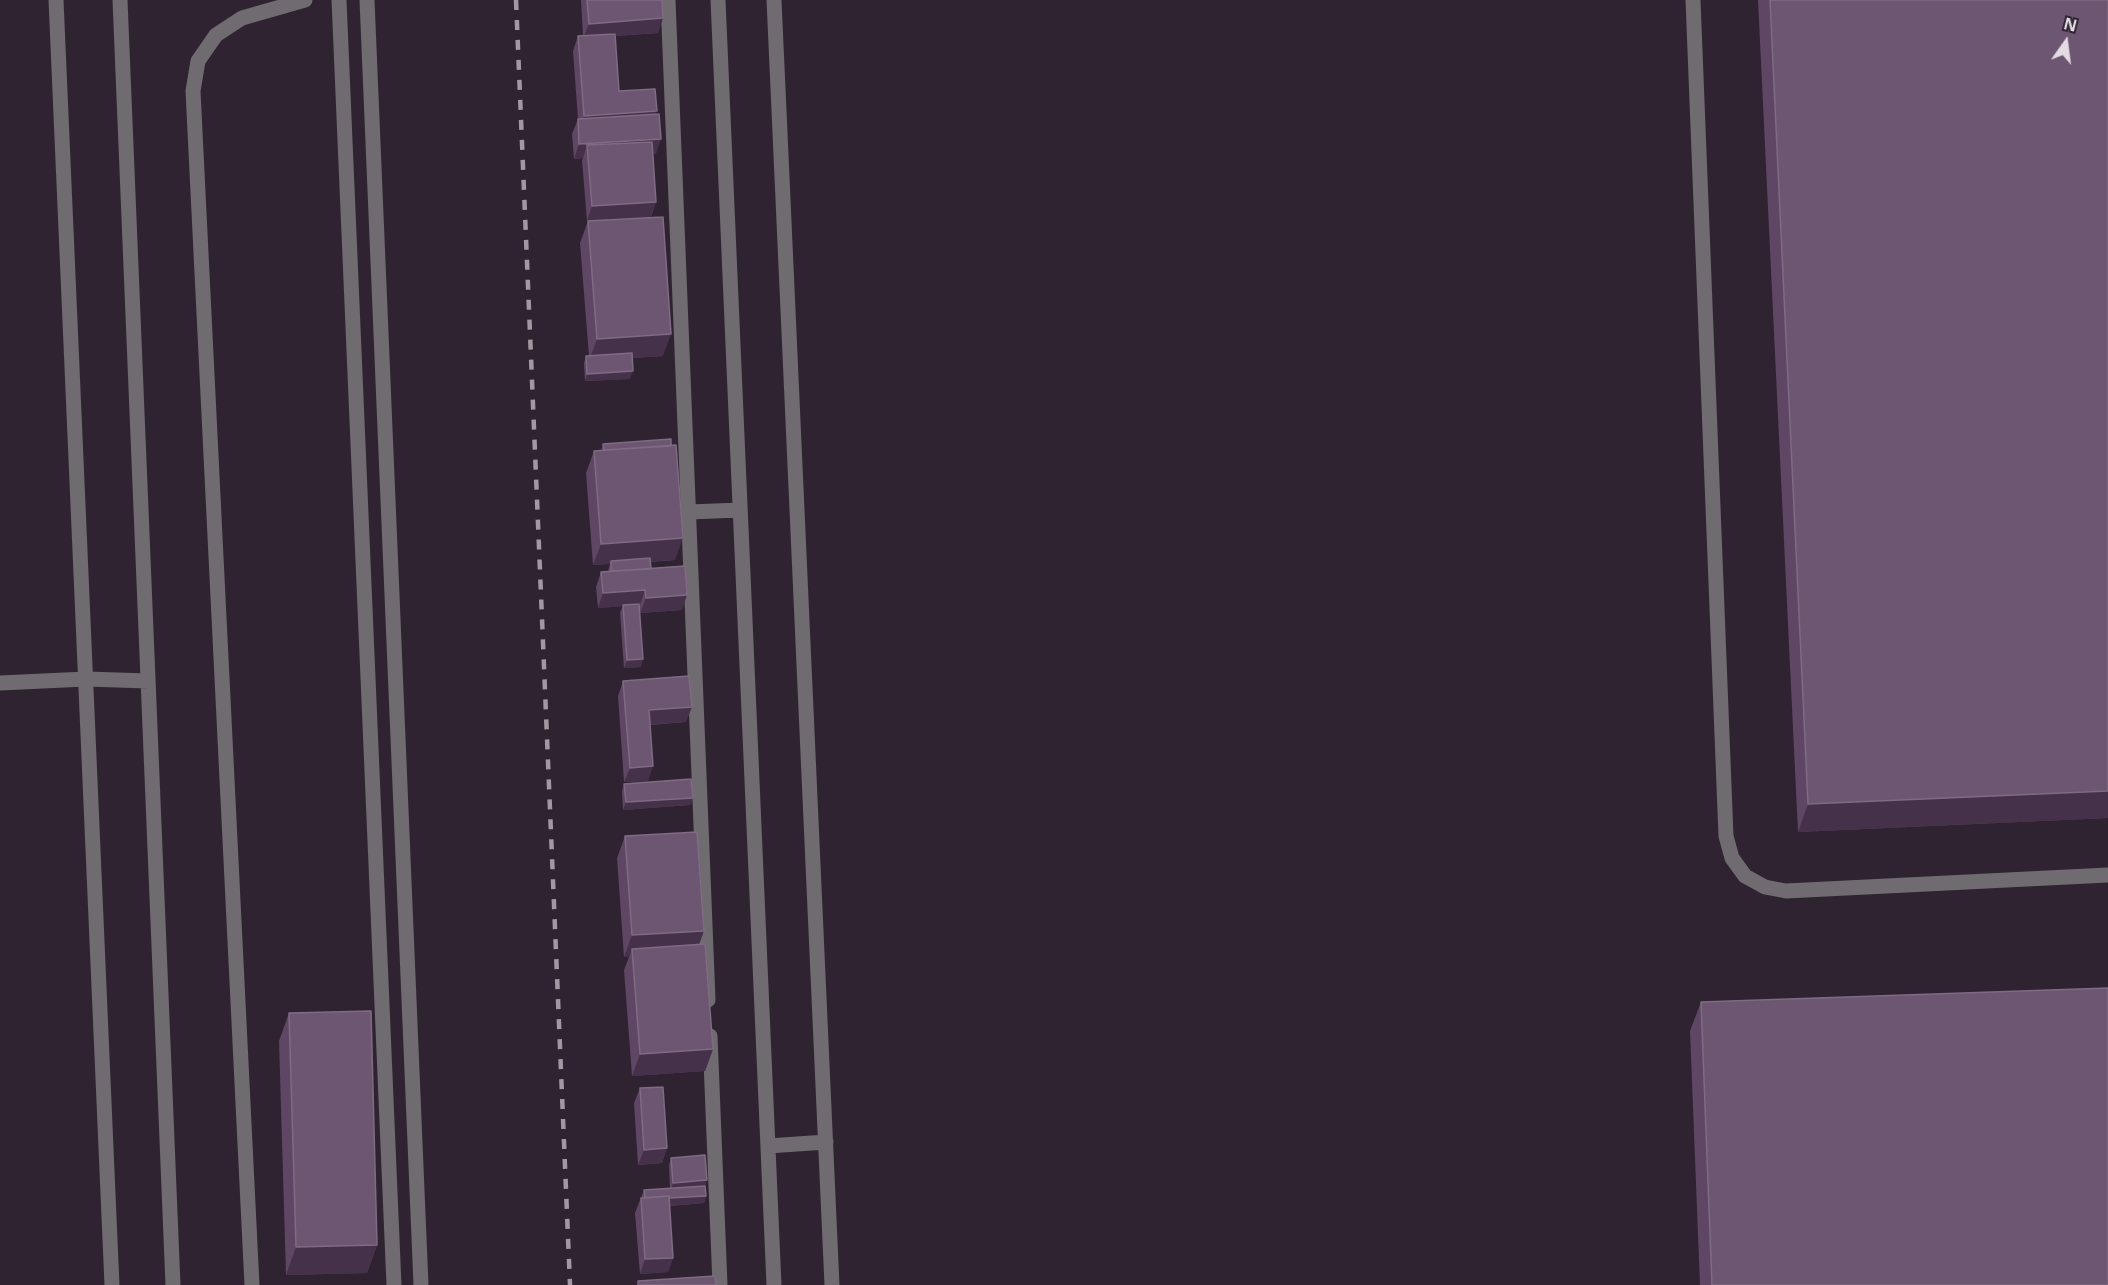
<!DOCTYPE html>
<style>
body{margin:0}
#map{position:relative;width:2108px;height:1285px;overflow:hidden;background:#2f2331;font-family:"Open Sans",sans-serif}
canvas{display:block}
.north{position:absolute;left:2036px;top:12px;width:60px;height:60px;-webkit-text-stroke:4px #2f2331;paint-order:stroke;rotate:14deg;font-size:16px;font-weight:700;line-height:24px;text-align:center;color:#e2dbe3}
.north::after{content:'';display:block;margin:auto;width:21px;height:27px;background:#e2dbe3;clip-path:polygon(50% 0,100% 100%,50% 72%,0 100%)}
</style>
<div id="map">
<canvas width="2108" height="1285"></canvas>
<div class="north">N</div>
</div>
<script>
const c = document.querySelector('canvas').getContext('2d');
c.lineJoin = 'round';
const toPath = rows => new Path2D(rows.map(r => 'M' + r).join(''));
function strokePath(path, color, width, dash) { c.strokeStyle = color; c.lineWidth = width; c.lineCap = dash ? 'butt' : 'round'; c.setLineDash(dash || []); c.stroke(path); }
function fill(path, color) { c.fillStyle = color; c.fill(path, 'evenodd'); }
strokePath(toPath([
 [56,0,112,1285],
 [120,0,173,1285],
 [339,0,394,1285],
 [367,0,421,1285],
 [668,0,708,1000],
 [718,0,774,1285],
 [774,0,832,1285],
 [1693,0,1726,836,1732,858,1745,876,1765,887,1786,891,2108,875],
 [689,512,740,510],
 [0,683,86,679,148,681],
 [710,1036,720,1285],
 [768,1146,826,1142],
 [252,1285,193,91,198,61,216,35,242,18,305,0]
]), '#706a71', 15);
strokePath(toPath([
 [516,0,570,1285]
]), '#a198a2', 4.5, [10, 10]);
fill(toPath([
 [581,0,662,0,658,33,615,36,619,91,655,114,656,154,653,154,656,202,651,217,587,221,582,160,583,158,574,159,572,134,578,119,573,51,578,36,583,36],
 [1758,0,2108,0,2108,818,1798,832],
 [588,221,663,356,632,358,630,379,585,381,584,363,586,356,589,356,580,243],
 [603,444,675,560,650,562,651,569,682,610,640,613,640,605,641,667,624,668,620,612,623,606,598,608,596,587,601,572,608,571,610,564,593,565,586,473,594,451,601,451],
 [623,681,686,722,650,725,648,781,624,782,618,696],
 [624,784,693,798,690,805,623,810,622,791],
 [625,836,699,944,713,1049,705,1071,632,1076,624,970,629,957,624,957,617,858],
 [1701,1002,2108,1285,1700,1285,1690,1031],
 [289,1013,377,1245,367,1273,286,1275,279,1041],
 [640,1088,667,1148,662,1163,638,1165,634,1103],
 [671,1158,707,1180,705,1186,706,1196,704,1203,669,1206,673,1258,668,1272,640,1274,635,1213,644,1190,670,1188,669,1165]
]), '#5f4664');
fill(toPath([
 [663,18,658,33,583,38,589,24],
 [657,111,651,126,579,131,584,116],
 [661,139,656,154,588,158,587,145,583,158,574,159,579,144],
 [656,202,651,217,587,221,592,206],
 [671,334,663,356,589,361,597,339],
 [633,371,630,379,585,381,587,374],
 [683,538,675,560,611,564,611,561,610,564,593,565,601,544],
 [645,590,640,605,598,608,603,593],
 [687,595,682,610,640,613,646,598],
 [643,659,641,667,624,668,627,660],
 [692,707,686,722,644,725,649,710],
 [653,766,648,781,624,782,630,768],
 [2108,791,2108,818,1798,832,1808,804],
 [693,798,690,805,623,810,626,802],
 [704,931,696,953,632,949,629,957,624,957,632,935],
 [713,1049,705,1071,632,1076,640,1054],
 [667,1148,662,1163,638,1165,644,1150],
 [707,1180,704,1188,671,1190,673,1183],
 [706,1196,704,1203,642,1208,645,1200],
 [377,1245,367,1273,286,1275,296,1247],
 [673,1258,668,1272,640,1274,645,1259]
]), '#46314a');
const building = toPath([
 [587,0,662,0,663,18,589,24,587,0],
 [1770,0,2108,0,2108,791,1808,804,1770,0],
 [615,34,619,91,655,89,657,111,584,116,578,36,615,34],
 [659,114,661,139,579,144,578,119,659,114],
 [652,142,656,202,592,206,587,145,652,142],
 [663,217,671,334,597,339,588,221,663,217],
 [632,353,633,371,587,374,586,356,632,353],
 [671,439,671,446,604,450,603,444,671,439],
 [676,445,683,538,601,544,594,451,676,445],
 [650,558,651,569,611,571,611,561,650,558],
 [685,566,687,595,646,598,645,590,603,593,601,572,685,566],
 [639,604,643,659,627,660,623,605,639,604],
 [689,676,692,707,649,710,653,766,630,768,623,681,689,676],
 [691,779,693,798,626,802,624,784,691,779],
 [697,832,704,931,632,935,625,836,697,832],
 [705,944,713,1049,640,1054,632,949,705,944],
 [2108,988,2108,1285,1712,1285,1701,1002,2108,988],
 [371,1011,377,1245,296,1247,289,1013,371,1011],
 [663,1087,667,1148,644,1150,640,1088,663,1087],
 [705,1155,707,1180,673,1183,671,1158,705,1155],
 [705,1186,706,1196,669,1198,669,1196,645,1198,644,1190,705,1186],
 [669,1196,673,1258,645,1259,641,1198,669,1196],
 [715,1276,716,1285,638,1285,638,1281,715,1276]
]);
fill(building, '#6d5671');
strokePath(building, '#7f6b83', 1.5);
</script>
